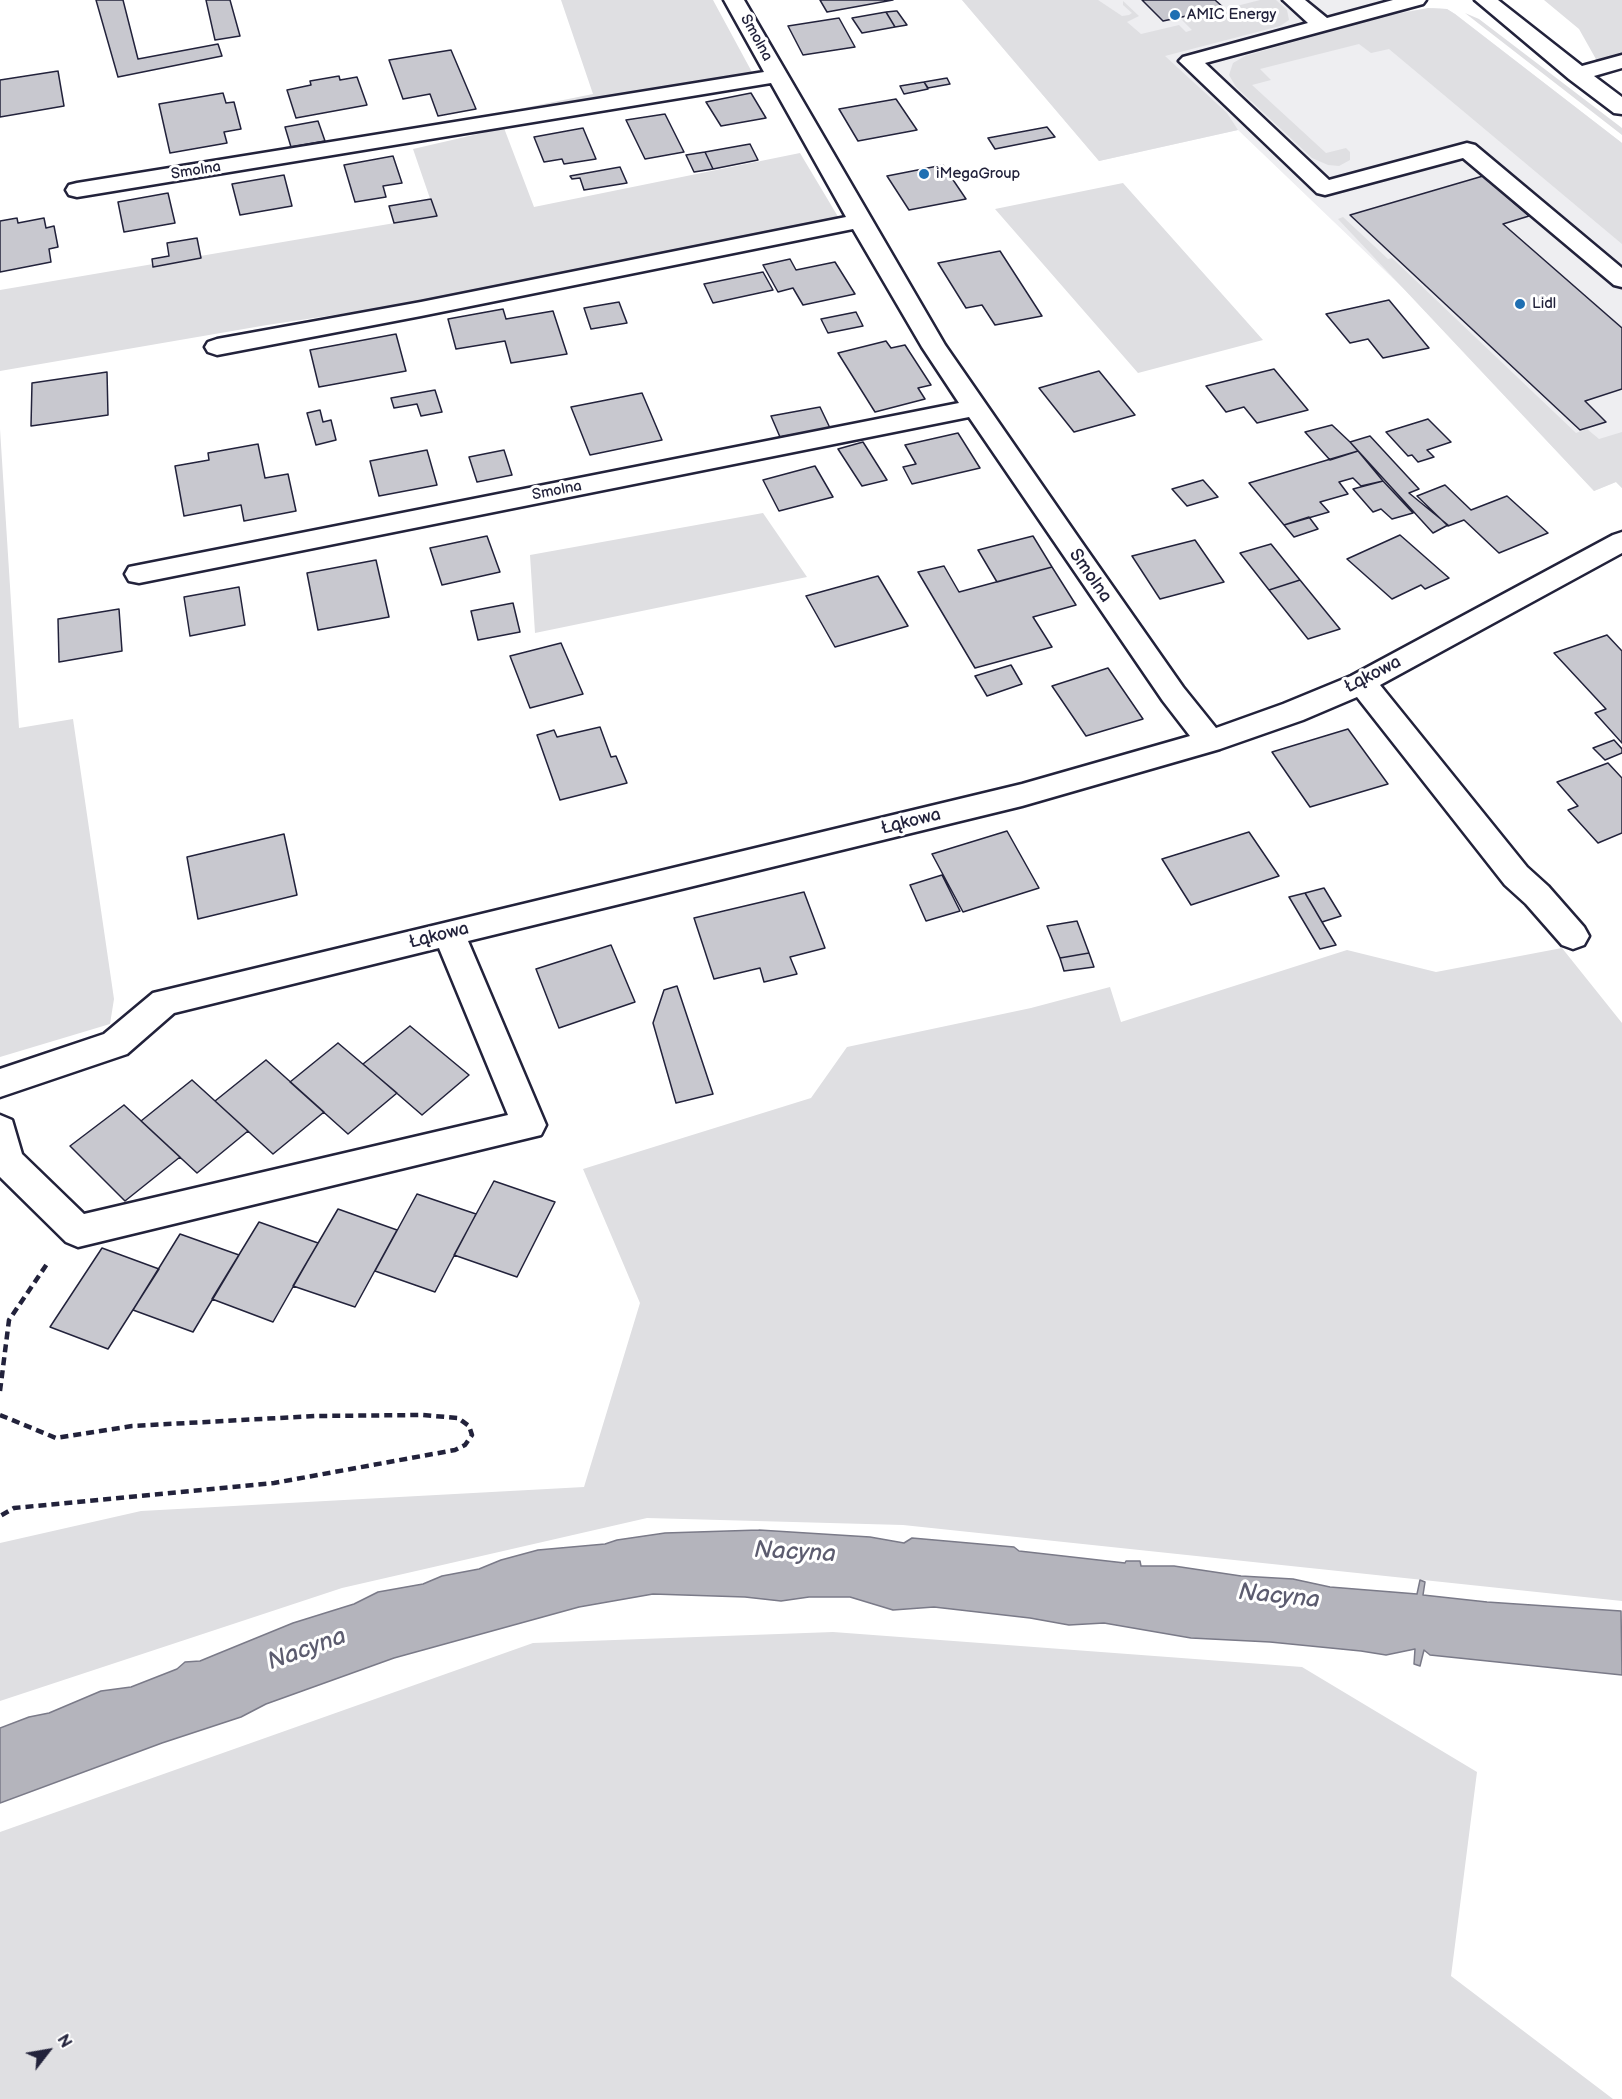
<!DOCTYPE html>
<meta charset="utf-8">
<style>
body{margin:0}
#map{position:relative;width:1622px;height:2099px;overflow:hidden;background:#fff;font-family:"Balsamiq Sans",sans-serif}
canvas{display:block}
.north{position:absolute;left:18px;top:2021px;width:60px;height:60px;-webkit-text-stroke:4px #fff;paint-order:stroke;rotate:59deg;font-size:16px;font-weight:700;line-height:24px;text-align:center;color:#22223b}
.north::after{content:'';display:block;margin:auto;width:21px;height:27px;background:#22223b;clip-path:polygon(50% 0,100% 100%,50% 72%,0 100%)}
</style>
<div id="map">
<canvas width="1622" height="2099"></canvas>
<div class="north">N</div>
</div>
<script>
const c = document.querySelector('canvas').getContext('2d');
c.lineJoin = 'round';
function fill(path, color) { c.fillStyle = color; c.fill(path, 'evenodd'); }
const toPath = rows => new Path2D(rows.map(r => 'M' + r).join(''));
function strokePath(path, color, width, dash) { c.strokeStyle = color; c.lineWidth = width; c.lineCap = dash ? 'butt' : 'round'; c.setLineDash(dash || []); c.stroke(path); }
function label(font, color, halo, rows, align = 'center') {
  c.font = font + ' "Balsamiq Sans",sans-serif'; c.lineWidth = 6; c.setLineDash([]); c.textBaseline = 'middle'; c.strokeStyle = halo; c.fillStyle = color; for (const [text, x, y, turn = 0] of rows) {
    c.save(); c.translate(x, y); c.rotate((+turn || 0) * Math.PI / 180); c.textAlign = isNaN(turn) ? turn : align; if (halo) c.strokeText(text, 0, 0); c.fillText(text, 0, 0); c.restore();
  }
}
fill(toPath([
 [962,0,1385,0,1400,12,1434,8,1447,9,1455,14,1622,143,1622,488,1616,482,1594,491,1405,290,1238,130,1099,161]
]), '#eeeef1');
fill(toPath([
 [561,0,713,0,753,74,607,99,489,115,593,94],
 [962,0,1098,0,1122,16,1129,15,1132,13,1123,5,1123,1,1139,16,1127,22,1141,34,1179,25,1186,32,1192,30,1182,20,1260,0,1276,0,1287,10,1289,20,1280,26,1165,56,1227,113,1238,130,1099,161],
 [1544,0,1622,0,1622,54,1597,61,1579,29],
 [1428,8,1447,9,1455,14,1622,143,1622,244,1389,49,1371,53,1359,44,1260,69,1271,80,1252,85,1326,153,1346,148,1350,152,1350,160,1339,166,1328,165,1312,158,1236,87,1229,75,1233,63,1245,56,1381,17],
 [1465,13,1479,19,1622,128,1622,135],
 [504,128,534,207,800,153,840,220,415,303,267,325,0,371,0,290,436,216,413,149],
 [1123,183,1263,340,1138,373,995,209],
 [1343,217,1388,259,1392,258,1576,433,1587,429,1599,439,1622,432,1622,488,1616,482,1594,491,1338,219],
 [0,429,19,728,73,719,114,999,110,1024,0,1057],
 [763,513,807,577,535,633,530,555],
 [1562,948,1622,1023,1622,1601,903,1525,647,1518,342,1588,0,1701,0,1543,141,1511,584,1487,640,1303,583,1169,811,1098,847,1047,1031,1008,1110,987,1121,1022,1347,950,1436,972],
 [833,1632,1302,1667,1477,1772,1451,1976,1613,2099,0,2099,0,1832,533,1643]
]), '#dfdfe2');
const water = toPath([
 [759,1530,870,1537,904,1543,912,1538,1014,1547,1019,1551,1125,1563,1126,1561,1140,1561,1141,1566,1174,1566,1241,1576,1293,1579,1330,1587,1417,1594,1420,1580,1425,1582,1423,1595,1487,1602,1621,1611,1622,1675,1430,1655,1424,1650,1420,1666,1414,1664,1415,1649,1386,1655,1361,1651,1270,1642,1191,1638,1104,1623,1069,1625,1030,1618,934,1607,893,1610,850,1597,809,1597,781,1601,745,1597,653,1594,579,1607,394,1658,266,1704,241,1717,162,1743,0,1803,0,1728,29,1717,49,1713,101,1691,131,1687,177,1669,185,1662,200,1661,217,1654,293,1623,354,1604,378,1592,423,1584,442,1576,479,1569,501,1560,538,1550,605,1544,617,1540,665,1533,759,1530]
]);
fill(water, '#b4b4bc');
strokePath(water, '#7a7a88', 1.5);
const building = toPath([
 [96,0,123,0,138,59,218,44,222,56,118,77,96,0],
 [206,0,230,0,240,36,215,40,206,0],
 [820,0,893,0,827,12,820,0],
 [1142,0,1215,0,1224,8,1163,21,1142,0],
 [896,11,897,11,907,25,895,27,886,12,896,11],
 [886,12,895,27,862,33,852,18,886,12],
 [839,18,855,47,803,55,788,26,839,18],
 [451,50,476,109,438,116,430,94,403,99,389,60,451,50],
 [58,71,64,106,0,117,0,80,58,71],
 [339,76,340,80,357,77,367,105,296,118,287,90,311,85,310,81,339,76],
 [947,78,950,84,928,88,924,82,947,78],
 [924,82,928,89,904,94,900,86,924,82],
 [223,93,226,103,234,102,241,129,224,132,227,143,170,153,159,104,223,93],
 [751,93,766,118,721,126,706,102,751,93],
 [896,99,917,130,858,141,839,109,896,99],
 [665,114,684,152,645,159,626,120,665,114],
 [318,121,325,141,291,147,285,127,318,121],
 [1047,127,1055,137,995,149,988,138,1047,127],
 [583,128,596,159,564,164,562,159,544,162,534,137,583,128],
 [750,144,758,160,713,169,705,152,750,144],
 [705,152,713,169,694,172,686,155,705,152],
 [393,156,402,183,383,186,386,197,355,202,344,165,393,156],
 [943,165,966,199,909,210,887,176,943,165],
 [620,167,627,183,584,190,580,178,572,179,570,176,620,167],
 [284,175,292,206,240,215,232,184,284,175],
 [1483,176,1529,216,1503,224,1622,328,1622,389,1585,401,1606,422,1580,430,1350,215,1483,176],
 [168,193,175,223,124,232,118,202,168,193],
 [431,199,437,216,394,223,389,206,431,199],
 [17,218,18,223,44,218,46,228,54,226,58,247,49,249,51,262,0,272,0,221,17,218],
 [197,238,201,258,153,267,152,259,169,256,167,243,197,238],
 [1000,251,1042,316,995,325,982,305,966,308,938,263,1000,251],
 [790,259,796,270,835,262,855,294,803,305,793,288,778,292,763,265,790,259],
 [763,272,773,290,713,303,704,284,763,272],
 [1389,300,1429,348,1383,358,1368,339,1350,343,1326,314,1389,300],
 [619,302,627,323,591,329,584,308,619,302],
 [503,309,506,319,553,311,567,354,511,363,505,341,456,349,448,319,503,309],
 [856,312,863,326,828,333,821,319,856,312],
 [396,334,406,371,319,387,310,350,396,334],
 [886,341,891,348,905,345,931,385,918,388,925,399,875,412,838,353,886,341],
 [1274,369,1308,410,1257,423,1244,407,1226,412,1206,386,1274,369],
 [1099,371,1135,415,1074,432,1039,388,1099,371],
 [107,372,108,415,31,426,32,383,107,372],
 [435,390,442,412,421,416,417,404,394,408,391,398,435,390],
 [642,393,662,440,590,455,571,407,642,393],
 [820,407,830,428,780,437,771,416,820,407],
 [320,410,323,422,331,420,336,440,316,445,307,413,320,410],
 [1428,419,1451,442,1427,450,1434,457,1418,462,1412,455,1408,456,1386,432,1428,419],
 [1332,425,1350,442,1358,451,1330,460,1305,432,1332,425],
 [958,433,980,468,912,484,903,467,916,464,905,445,958,433],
 [1370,436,1419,489,1409,493,1448,525,1433,533,1350,442,1370,436],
 [863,442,887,480,862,486,838,449,863,442],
 [258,444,265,478,288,474,296,511,244,521,241,505,184,516,175,466,209,460,208,453,258,444],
 [427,450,437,485,379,496,370,461,427,450],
 [504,450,512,475,477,482,469,457,504,450],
 [1358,451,1383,481,1361,486,1353,478,1339,482,1348,494,1320,502,1329,512,1284,525,1249,483,1358,451],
 [815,466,833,497,779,511,763,480,815,466],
 [1203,480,1218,497,1187,506,1172,489,1203,480],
 [1383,481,1413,513,1392,519,1381,509,1373,512,1353,489,1383,481],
 [1445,485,1471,510,1507,496,1548,533,1499,553,1464,520,1448,526,1417,496,1445,485],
 [1309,517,1318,529,1294,537,1284,525,1309,517],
 [1400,535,1449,578,1425,589,1421,585,1392,599,1347,559,1400,535],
 [487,536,500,572,442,585,430,548,487,536],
 [1033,536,1052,567,997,582,978,550,1033,536],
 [1195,540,1224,582,1160,599,1132,556,1195,540],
 [1271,544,1300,580,1269,590,1240,553,1271,544],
 [376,560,389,617,318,630,307,573,376,560],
 [944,566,959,592,1052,567,1076,605,1033,617,1052,647,975,668,918,572,944,566],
 [878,576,908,626,835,647,806,596,878,576],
 [1300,580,1340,629,1308,639,1269,590,1300,580],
 [239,587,245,625,190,636,184,597,239,587],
 [513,603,520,632,478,640,471,611,513,603],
 [119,609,122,651,59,662,58,619,119,609],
 [1607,635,1622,651,1622,743,1595,713,1606,709,1554,653,1607,635],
 [561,643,583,694,530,708,510,656,561,643],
 [1011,665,1022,684,987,696,975,676,1011,665],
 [1108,668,1143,719,1086,736,1052,686,1108,668],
 [600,727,611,757,616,756,627,783,560,800,537,735,554,730,557,737,600,727],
 [1348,729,1388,784,1310,807,1272,752,1348,729],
 [1614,740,1622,749,1622,753,1605,760,1593,748,1614,740],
 [1608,763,1622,778,1622,833,1598,843,1568,810,1578,806,1557,782,1608,763],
 [1007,831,1039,888,963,912,932,854,1007,831],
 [1249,832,1279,876,1191,905,1162,859,1249,832],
 [284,834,297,895,198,919,187,857,284,834],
 [942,875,960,911,926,921,910,885,942,875],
 [1324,888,1341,916,1322,922,1305,893,1324,888],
 [804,892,825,948,790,957,797,974,764,982,760,968,714,979,694,918,804,892],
 [1305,893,1322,922,1336,945,1320,949,1289,897,1305,893],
 [1077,921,1089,953,1060,958,1047,926,1077,921],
 [611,945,635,1002,559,1028,536,969,611,945],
 [1089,953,1094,967,1064,971,1060,958,1089,953],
 [677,986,713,1094,676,1103,653,1023,664,990,677,986],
 [410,1026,469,1075,422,1115,363,1064,410,1026],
 [338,1043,397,1093,348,1134,290,1082,338,1043],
 [266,1060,324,1112,273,1154,215,1101,266,1060],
 [192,1080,248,1131,197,1173,141,1121,192,1080],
 [124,1105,180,1157,125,1201,70,1146,124,1105],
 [494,1181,555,1202,517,1277,454,1255,494,1181],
 [417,1194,476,1214,435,1292,375,1271,417,1194],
 [338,1209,397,1230,355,1307,293,1286,338,1209],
 [259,1222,318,1243,273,1322,212,1299,259,1222],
 [180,1234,239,1255,193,1332,133,1310,180,1234],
 [102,1248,159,1269,108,1349,50,1327,102,1248]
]);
fill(building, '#c8c8cf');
strokePath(building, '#22223b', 1.5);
const minor = toPath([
 [724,0,744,0,945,345,1080,540,1183,687,1216,728,1283,704,1351,676,1613,535,1622,532,1622,553,1380,685,1527,867,1548,886,1584,927,1589,936,1584,945,1573,949,1562,945,1526,904,1505,885,1357,697,1303,720,1220,749,1022,806,468,941,546,1125,541,1135,78,1247,66,1242,0,1177,0,1115,12,1120,22,1154,84,1214,508,1115,439,948,174,1013,127,1054,0,1097,0,1069,104,1034,153,993,1022,784,1190,736,1163,701,969,417,139,583,129,581,125,574,129,567,139,565,959,403,922,347,853,229,421,316,217,355,208,352,205,347,208,342,217,339,421,302,846,217,771,83,77,197,69,195,66,190,69,185,77,183,764,72,724,0],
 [1283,0,1305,0,1327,18,1393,0,1426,0,1423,4,1205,63,1329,180,1467,143,1475,145,1622,268,1622,287,1614,285,1463,158,1325,195,1317,193,1179,61,1183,57,1308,23,1283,0],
 [1475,0,1498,0,1582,66,1622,55,1622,68,1594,76,1622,97,1622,114,1614,113,1569,79,1475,0]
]);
strokePath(minor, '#22223b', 5);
strokePath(toPath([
 [0,1391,9,1320,49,1261],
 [0,1415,56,1438,132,1426,315,1416,422,1415,458,1418,469,1426,472,1435,465,1445,455,1450,274,1483,14,1508,0,1516]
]), '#22223b', 4.5, [8, 5]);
fill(minor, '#fff');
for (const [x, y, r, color] of [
 [1175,15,6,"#1f6fb2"],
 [924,174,6,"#1f6fb2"],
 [1520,304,6,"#1f6fb2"]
]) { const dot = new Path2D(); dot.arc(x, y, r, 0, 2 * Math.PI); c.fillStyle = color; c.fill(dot); strokePath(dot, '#fff', 2); }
label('15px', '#22223b', '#fff', [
 ["AMIC Energy",1187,15],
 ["iMegaGroup",936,174],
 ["Lidl",1532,304]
], 'left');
label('15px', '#22223b', '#fff', [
 ["Smolna",756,38,61],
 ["Smolna",196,171,-9],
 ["Smolna",557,491,-11]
]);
label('18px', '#22223b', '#fff', [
 ["Smolna",1090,576,55],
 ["Łąkowa",1373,675,-27],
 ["Łąkowa",911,822,-14],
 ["Łąkowa",439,936,-14]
]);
label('italic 24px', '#5c5c6f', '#fff', [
 ["Nacyna",795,1553,3],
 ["Nacyna",1279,1597,6],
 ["Nacyna",307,1650,-20]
]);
</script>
